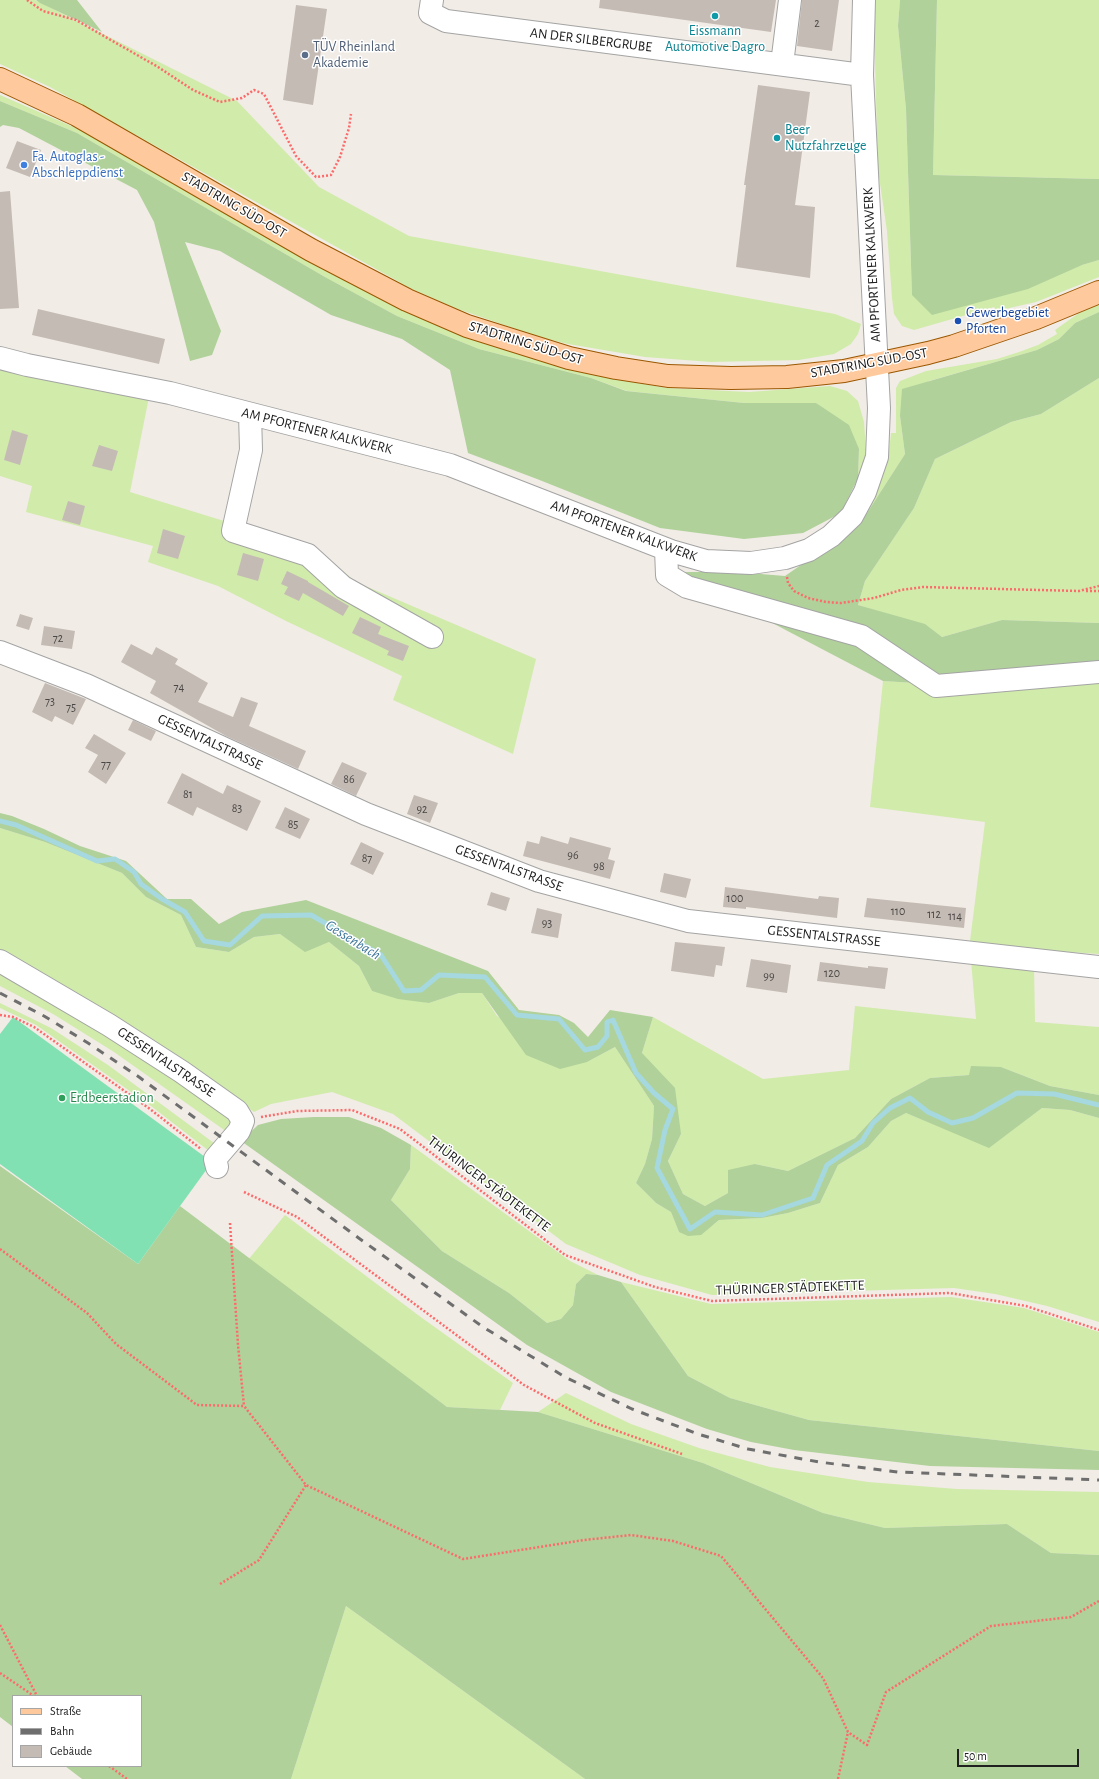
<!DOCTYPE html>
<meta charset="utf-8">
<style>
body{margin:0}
#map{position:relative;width:1099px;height:1779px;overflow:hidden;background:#f1ece6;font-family:"Alegreya Sans",sans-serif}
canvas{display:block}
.legend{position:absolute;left:12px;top:1695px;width:130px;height:72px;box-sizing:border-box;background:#fff;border:1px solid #a6a6a6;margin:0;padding:5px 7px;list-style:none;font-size:12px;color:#202020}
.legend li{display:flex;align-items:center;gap:8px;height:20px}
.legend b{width:20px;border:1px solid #a6a6a6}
.scale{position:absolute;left:957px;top:1749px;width:122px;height:18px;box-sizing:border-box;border:2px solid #202020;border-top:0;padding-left:5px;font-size:12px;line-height:14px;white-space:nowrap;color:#202020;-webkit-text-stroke:3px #fff;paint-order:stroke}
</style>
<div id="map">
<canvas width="1099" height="1779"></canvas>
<ul class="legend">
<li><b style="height:5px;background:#feca9d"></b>Straße</li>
<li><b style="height:5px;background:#6e6e6e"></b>Bahn</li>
<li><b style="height:11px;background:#c5bbb5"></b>Gebäude</li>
</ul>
<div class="scale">50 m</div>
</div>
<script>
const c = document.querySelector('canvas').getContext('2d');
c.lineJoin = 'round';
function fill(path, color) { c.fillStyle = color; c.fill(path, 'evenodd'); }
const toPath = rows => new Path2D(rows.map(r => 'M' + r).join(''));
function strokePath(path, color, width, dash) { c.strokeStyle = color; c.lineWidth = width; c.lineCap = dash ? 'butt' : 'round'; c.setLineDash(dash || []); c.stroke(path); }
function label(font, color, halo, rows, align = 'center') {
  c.font = font + ' "Alegreya Sans",sans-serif'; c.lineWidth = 3; c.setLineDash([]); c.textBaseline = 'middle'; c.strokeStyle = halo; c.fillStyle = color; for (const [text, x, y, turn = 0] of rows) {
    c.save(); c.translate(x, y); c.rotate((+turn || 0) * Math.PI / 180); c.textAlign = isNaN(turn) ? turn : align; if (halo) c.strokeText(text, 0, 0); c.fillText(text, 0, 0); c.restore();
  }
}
fill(toPath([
 [0,0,35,0,237,101,319,187,409,236,835,314,861,324,858,334,851,344,834,354,799,360,711,362,645,357,568,344,539,337,455,308,410,288,50,87,0,64],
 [876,0,900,0,898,26,906,109,912,295,1082,265,1099,260,1099,277,1036,302,996,311,994,307,914,330,902,326,894,314,892,298,887,231,878,170,874,25],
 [937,0,1099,0,1099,179,933,175],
 [0,95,85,132,366,291,464,335,502,349,598,376,667,388,749,392,830,386,847,391,858,401,864,422,866,450,864,470,858,478,859,449,816,403,744,403,627,391,591,378,479,349,397,316,325,277,77,133,0,101],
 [1099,304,1099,312,1075,323,1059,339,1037,350,929,381,900,416,905,454,867,513,863,509,880,480,888,461,891,433,896,433,896,388,900,381,926,371,997,359,1019,352,1038,345,1057,334,1055,330,1079,313],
 [0,364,149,397,130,492,318,550,356,582,536,659,513,754,393,700,402,676,286,621,218,586,148,562,153,546,26,512,32,486,0,476],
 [1099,378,1099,623,1002,620,942,637,927,626,858,605,865,581,914,508,935,459,1011,422,1041,414],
 [1099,666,1099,954,1041,950,970,941,985,822,870,807,883,681,915,683],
 [0,828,45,842,122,873,146,897,181,915,196,947,229,952,254,937,280,934,305,951,329,942,359,966,372,991,429,1003,459,993,482,993,497,1016,587,1062,615,1047,654,1106,652,1139,645,1164,636,1183,656,1203,671,1212,679,1232,713,1225,719,1220,762,1218,788,1213,820,1203,838,1165,868,1147,891,1121,906,1113,989,1147,1042,1108,1070,1110,1099,1118,1099,1322,1047,1306,995,1294,954,1288,712,1295,640,1275,566,1244,393,1114,332,1092,271,1104,254,1112,232,1096,0,955],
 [971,960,1034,965,1035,1022,1099,1027,1099,1095,1050,1086,1001,1067,969,1075,930,1078,891,1099,855,1138,788,1171,755,1164,728,1193,705,1206,683,1194,668,1161,681,1134,642,1053,653,1017,763,1079,849,1070,855,1006,976,1019],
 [0,970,231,1114,234,1123,227,1132,114,1052,53,1014,0,986],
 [0,1003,51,1028,108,1065,218,1146,209,1151,151,1106,36,1025,0,1008],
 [411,1145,570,1261,598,1275,586,1274,576,1284,573,1305,561,1319,547,1323,509,1293,442,1251,391,1200,410,1169],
 [285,1215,422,1318,513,1383,500,1410,447,1407,248,1260],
 [621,1282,711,1304,951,1297,1024,1308,1099,1332,1099,1451,809,1420,730,1398,688,1376],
 [566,1393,631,1424,699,1448,770,1467,868,1482,957,1489,1099,1492,1099,1555,1051,1553,1007,1524,885,1528,823,1513,703,1463,538,1412],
 [346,1606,585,1779,291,1779]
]), '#d1ebab');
fill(toPath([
 [36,0,77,0,102,32,40,3],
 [900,0,937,0,933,175,1099,179,1099,260,1082,265,1028,289,932,315,912,295,906,109,898,26],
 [0,101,77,133,325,277,397,316,479,349,591,378,626,391,744,403,816,403,849,425,859,449,858,478,841,513,803,533,744,539,660,528,537,479,468,453,450,370,402,339,331,315,220,251,185,242,221,331,212,355,190,361,154,222,137,190,19,128,3,125,0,127],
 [1099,312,1099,378,1041,414,1011,422,935,459,914,508,865,581,858,605,925,624,942,637,1002,620,1099,623,1099,666,915,683,883,681,675,572,736,572,785,576,830,545,867,513,905,454,900,416,902,389,1037,350,1059,339,1075,323],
 [0,813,12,816,44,829,80,846,126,861,167,899,191,899,219,924,242,912,306,900,488,971,519,1010,559,1015,574,1023,588,1037,610,1010,653,1017,642,1053,675,1088,681,1134,668,1161,683,1194,705,1206,728,1193,728,1170,755,1164,788,1171,855,1138,891,1099,930,1078,969,1075,971,1066,1001,1067,1050,1086,1099,1095,1099,1118,1070,1110,1042,1108,989,1148,906,1113,891,1121,868,1147,838,1165,820,1203,788,1213,762,1218,719,1220,701,1235,688,1236,679,1232,671,1212,656,1203,636,1183,645,1164,652,1139,654,1106,615,1047,587,1062,560,1069,526,1055,482,993,459,993,429,1003,398,999,372,991,359,966,329,942,305,952,280,934,254,937,229,952,196,947,181,915,146,897,122,873,45,842,0,828],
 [314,1117,349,1117,381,1128,411,1145,410,1169,391,1200,442,1251,509,1293,547,1323,561,1319,573,1305,576,1284,586,1274,598,1275,621,1282,688,1376,730,1398,809,1420,1099,1451,1099,1470,930,1466,794,1450,751,1442,707,1429,611,1392,527,1345,241,1141,258,1125,281,1119],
 [0,1166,138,1264,180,1206,447,1407,538,1412,703,1463,823,1513,885,1528,1007,1524,1051,1553,1099,1555,1099,1779,585,1779,346,1606,291,1779,82,1779,65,1766,141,1766,141,1696,13,1696,13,1727,0,1717]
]), '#b0d19a');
fill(toPath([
 [13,1017,212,1162,138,1264,0,1164,0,1034]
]), '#82e1b2');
strokePath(toPath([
 [0,821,16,825,97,861,115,859,134,872,141,884,162,899,185,912,204,941,230,945,262,916,311,915,381,955,404,991,421,990,439,975,485,977,517,1015,559,1019,585,1050,598,1047,607,1036,607,1022,613,1020,636,1073,654,1093,673,1109,665,1130,657,1168,690,1229,715,1212,762,1215,813,1198,827,1165,862,1141,873,1123,890,1108,910,1098,928,1112,952,1123,973,1118,1017,1093,1054,1094,1099,1105]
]), '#a5d8df', 5);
fill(toPath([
 [600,0,776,0,771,32,599,8],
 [802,0,839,0,832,51,797,46],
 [296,5,327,9,313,105,283,100],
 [758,85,810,92,795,205,815,207,810,278,736,267,746,185,744,185],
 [17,141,41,150,30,177,6,168],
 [10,191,19,308,0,309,0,192],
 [38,309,165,339,159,364,32,335],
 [12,430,28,435,20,465,4,460],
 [99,445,118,451,112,471,92,466],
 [68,501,85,506,80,525,62,520],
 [163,529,185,536,178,559,157,553],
 [243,553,264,559,258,581,237,575],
 [287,571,308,581,308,582,349,606,343,616,303,593,299,601,284,594,288,587,281,584],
 [20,614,33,618,29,630,16,626],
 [360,617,381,627,378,634,409,646,403,661,387,655,389,651,352,633],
 [44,626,75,631,72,649,41,645],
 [131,644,152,655,156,647,178,659,175,664,208,683,198,702,233,717,241,697,258,703,249,726,306,751,298,769,226,736,150,693,156,681,121,662],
 [45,683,86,699,73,725,55,716,52,722,32,712],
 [133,720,156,731,151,741,128,730],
 [94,734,126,753,106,784,88,772,98,755,85,748],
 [342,762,367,773,356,796,331,784],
 [182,773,223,794,227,785,261,801,247,831,197,807,193,816,167,803],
 [414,795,438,803,430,823,407,814],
 [285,807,310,819,300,839,275,828],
 [541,836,568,844,570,837,611,848,608,859,615,861,610,879,523,856,527,841,539,844],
 [361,842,384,853,373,875,350,864],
 [664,873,691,879,686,898,660,892],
 [725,887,818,899,819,896,839,898,837,918,746,907,746,909,723,907],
 [491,892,510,898,506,911,487,905],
 [867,898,966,908,964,928,864,917],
 [537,908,562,914,558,938,531,933],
 [675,942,725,947,722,966,716,965,714,977,671,971],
 [751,959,791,965,787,993,746,987],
 [820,962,868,968,868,966,888,968,885,989,817,981]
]), '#c5bbb5');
const minor = toPath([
 [432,0,430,13,446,21,862,75],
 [782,64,790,0],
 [0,358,27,365,170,393,450,465,671,551,706,561,751,563,785,558,809,550,831,536,852,516,865,492,877,457,879,408,862,75,864,0],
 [250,414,251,450,233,531,308,555,343,587,432,637],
 [666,549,667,575,687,587,861,636,936,686,1099,672],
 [0,652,86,685,366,814,539,881,688,921,1099,967],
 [0,961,109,1025,182,1072,237,1111,243,1121,239,1131,215,1159,217,1167]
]);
const major = toPath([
 [0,79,77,115,311,250,407,300,467,326,569,358,616,368,668,376,731,378,787,377,844,371,928,353,954,346,1036,318,1099,292]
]);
strokePath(minor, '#a4a4a4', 24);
strokePath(major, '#9b5700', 24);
strokePath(toPath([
 [27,0,43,11,76,20,158,67,193,90,220,102,242,98,254,90,264,94,296,156,316,177,331,175,340,157,349,128,351,114],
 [787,577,788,583,794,591,808,598,826,602,841,603,874,598,901,590,923,587,1079,591,1099,586],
 [1086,591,1099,591],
 [0,1015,13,1017,34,1027,150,1109,201,1149],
 [261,1117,297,1111,352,1110,400,1129,565,1255,655,1287,712,1301,950,1293,1026,1306,1099,1330],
 [244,1192,297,1217,524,1385,595,1423,682,1454],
 [230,1223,238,1345,244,1406],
 [0,1249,87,1313,116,1344,197,1405,244,1406,306,1485,463,1559,584,1540,631,1535,673,1541,721,1556,823,1678,848,1732,867,1745,886,1692,991,1626,1071,1617,1099,1601],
 [220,1584,259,1560,306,1485],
 [0,1625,37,1696],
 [0,1673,34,1696],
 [109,1766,127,1779],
 [838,1779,848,1732]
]), '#fd6a6b', 2.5, [2, 2]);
strokePath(minor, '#fff', 22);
strokePath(major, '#feca9d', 22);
strokePath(toPath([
 [0,993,44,1016,88,1043,139,1077,360,1239,483,1327,565,1377,632,1409,698,1434,748,1449,819,1462,898,1472,1099,1480]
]), '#6e6e6e', 3, [8, 8]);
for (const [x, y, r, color] of [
 [715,16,4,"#0f9aa8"],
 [305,55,4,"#5c6f8a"],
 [777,138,4,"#0f9aa8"],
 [24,165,4,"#3f7fe0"],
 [958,321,4,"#1a4fb4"],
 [62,1098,4,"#2e9e5b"]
]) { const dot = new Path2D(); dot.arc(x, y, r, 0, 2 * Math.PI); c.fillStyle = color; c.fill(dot); strokePath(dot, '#fff', 1.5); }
label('12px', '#494745', null, [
 ["2",817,23],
 ["72",58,638],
 ["74",179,687],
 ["73",50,701],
 ["75",71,707],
 ["77",106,764],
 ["86",349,779],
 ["81",188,794],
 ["83",237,808],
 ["92",422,809],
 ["85",293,824],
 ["96",573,855],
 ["87",367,858],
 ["98",599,866],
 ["100",735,898],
 ["110",898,911],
 ["112",934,914],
 ["114",955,916],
 ["93",547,923],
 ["120",832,973],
 ["99",769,976]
]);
label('14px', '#0d838f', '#fff', [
 ["Eissmann",715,31],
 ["Automotive Dagro",715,47],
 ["Beer",785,130,"left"],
 ["Nutzfahrzeuge",785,146,"left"]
]);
label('14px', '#202020', '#fff', [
 ["AN DER SILBERGRUBE",591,40,7],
 ["STADTRING SÜD-OST",234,205,30],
 ["AM PFORTENER KALKWERK",872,265,-93],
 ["STADTRING SÜD-OST",526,343,17],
 ["STADTRING SÜD-OST",869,363,-10],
 ["AM PFORTENER KALKWERK",317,431,14],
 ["AM PFORTENER KALKWERK",624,531,20],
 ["GESSENTALSTRASSE",210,742,25],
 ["GESSENTALSTRASSE",509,868,20],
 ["GESSENTALSTRASSE",824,936,6],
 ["GESSENTALSTRASSE",166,1062,34],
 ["THÜRINGER STÄDTEKETTE",489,1184,37],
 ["THÜRINGER STÄDTEKETTE",790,1288,-2]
]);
label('14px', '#4e5e75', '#fff', [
 ["TÜV Rheinland",313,47],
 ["Akademie",313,63]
], 'left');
label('14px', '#366cbe', '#fff', [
 ["Fa. Autoglas -",32,157],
 ["Abschleppdienst",32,173]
], 'left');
label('14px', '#164399', '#fff', [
 ["Gewerbegebiet",966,313],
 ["Pforten",966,329]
], 'left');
label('14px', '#27864d', '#fff', [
 ["Erdbeerstadion",70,1098]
], 'left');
label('italic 15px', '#41779a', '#fff', [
 ["Gessenbach",353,940,32]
]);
</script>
